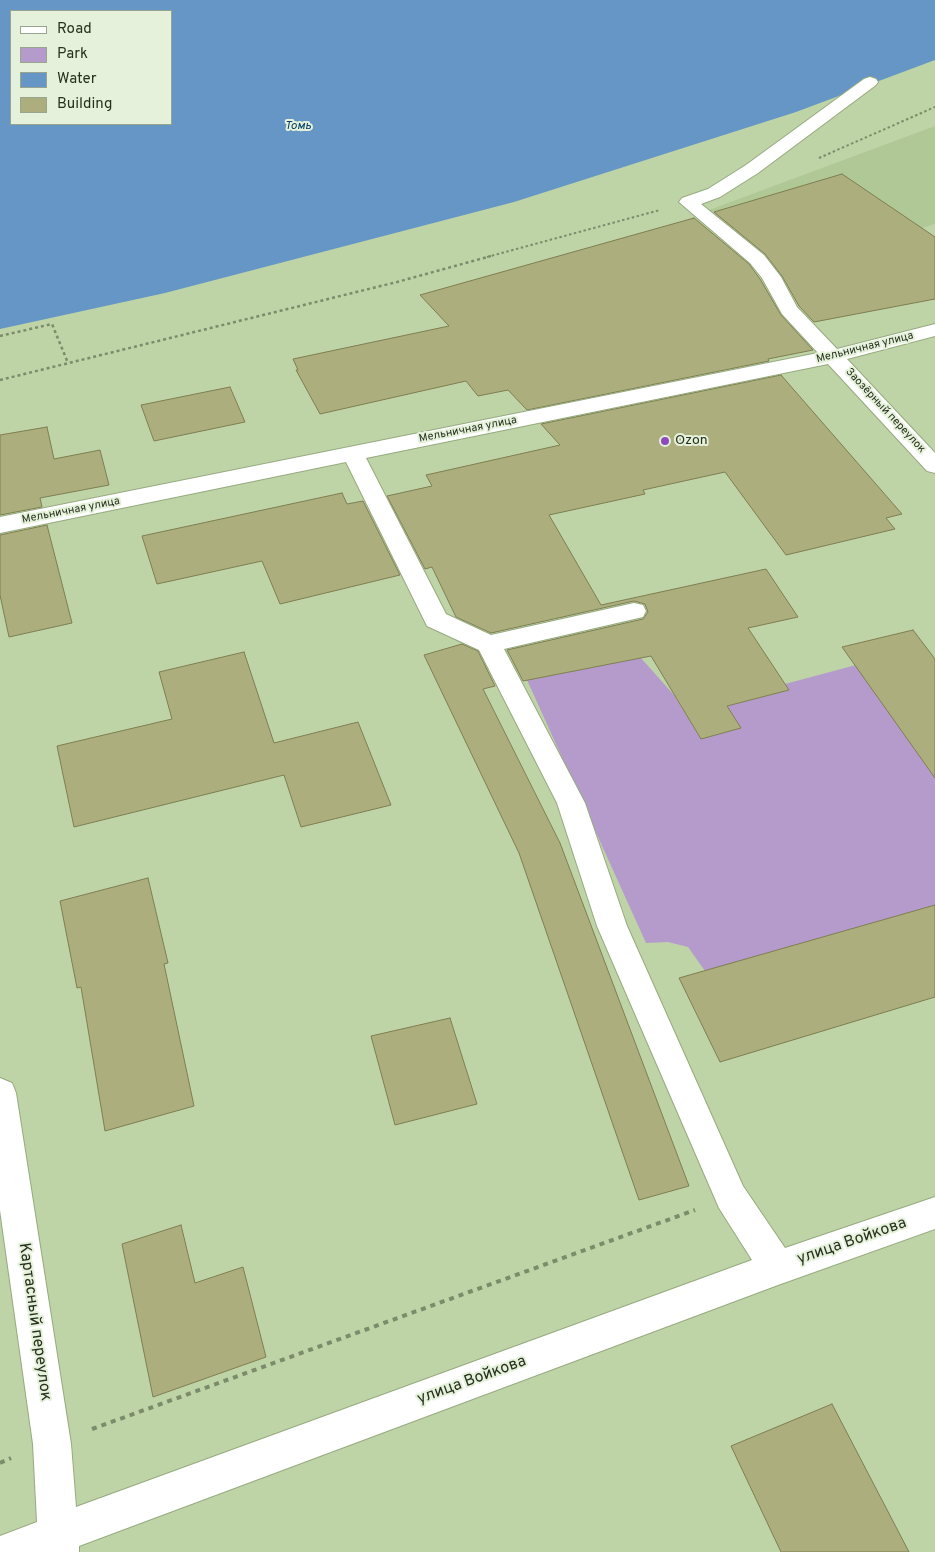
<!DOCTYPE html>
<meta charset="utf-8">
<style>
body{margin:0}
#map{position:relative;width:935px;height:1552px;overflow:hidden;background:#bed4a7;font-family:Overpass,sans-serif}
canvas{display:block}
.legend{position:absolute;left:10px;top:10px;width:162px;height:115px;box-sizing:border-box;background:#e5f1da;border:1px solid #99a48f;margin:0;padding:6px 9px;list-style:none;font-size:15px;color:#27301e}
.legend li{display:flex;align-items:center;gap:10px;height:25px}
.legend b{width:25px;border:1px solid #99a48f}
</style>
<div id="map">
<canvas width="935" height="1552"></canvas>
<ul class="legend">
<li><b style="height:6px;background:#fff"></b>Road</li>
<li><b style="height:14px;background:#b59bcb"></b>Park</li>
<li><b style="height:14px;background:#6596c6"></b>Water</li>
<li><b style="height:14px;background:#adae7e"></b>Building</li>
</ul>
</div>
<script>
const c = document.querySelector('canvas').getContext('2d');
c.lineJoin = 'round';
function fill(path, color) { c.fillStyle = color; c.fill(path, 'evenodd'); }
const toPath = rows => new Path2D(rows.map(r => 'M' + r).join(''));
function strokePath(path, color, width, dash) { c.strokeStyle = color; c.lineWidth = width; c.lineCap = dash ? 'butt' : 'round'; c.setLineDash(dash || []); c.stroke(path); }
function label(font, color, halo, rows, align = 'center') {
  c.font = font + ' Overpass,sans-serif'; c.lineWidth = 4; c.setLineDash([]); c.textBaseline = 'middle'; c.strokeStyle = halo; c.fillStyle = color; for (const [text, x, y, turn = 0] of rows) {
    c.save(); c.translate(x, y); c.rotate((+turn || 0) * Math.PI / 180); c.textAlign = isNaN(turn) ? turn : align; if (halo) c.strokeText(text, 0, 0); c.fillText(text, 0, 0); c.restore();
  }
}
fill(toPath([
 [935,126,935,224,786,271,709,210]
]), '#b0c895');
fill(toPath([
 [641,658,674,695,701,739,740,728,727,706,789,690,785,684,856,665,935,778,935,905,705,971,688,947,668,942,646,943,527,680]
]), '#b59bcb');
fill(toPath([
 [0,0,935,0,935,60,796,112,514,202,165,293,0,329],
 [11,11,171,11,171,124,11,124]
]), '#6596c6');
const building = toPath([
 [842,174,935,237,935,299,814,322,799,306,782,276,765,254,714,212,842,174],
 [694,218,749,264,760,279,781,315,813,350,768,359,769,361,527,410,508,390,478,396,466,381,320,414,296,370,298,370,293,359,449,326,420,295,694,218],
 [781,375,902,514,886,518,895,529,786,555,725,472,643,490,645,494,549,515,601,605,766,569,798,617,748,628,789,690,727,706,741,728,701,739,651,656,523,681,507,650,643,619,648,612,645,604,634,601,491,633,456,617,432,567,425,569,387,496,432,486,426,475,560,445,541,424,781,375],
 [230,387,245,422,154,441,141,405,230,387],
 [47,427,54,459,100,450,109,485,40,498,42,507,0,515,0,435,47,427],
 [342,493,347,504,363,501,400,575,280,604,262,561,157,584,142,536,342,493],
 [47,525,72,623,9,637,0,595,0,535,47,525],
 [913,630,935,659,935,778,842,647,913,630],
 [462,644,478,651,495,686,483,689,560,843,689,1186,639,1200,519,853,424,655,462,644],
 [244,652,274,743,358,722,391,805,301,827,284,775,74,827,57,746,172,719,159,672,244,652],
 [148,878,168,963,164,964,194,1106,105,1131,81,987,77,988,60,901,148,878],
 [935,905,935,997,720,1062,679,978,935,905],
 [450,1018,477,1104,395,1125,371,1036,450,1018],
 [181,1225,195,1283,243,1267,266,1357,153,1397,122,1244,181,1225],
 [832,1404,909,1552,781,1552,731,1446,832,1404]
]);
fill(building, '#adae7e');
strokePath(building, '#7e7e51', 1);
const minor = toPath([
 [870,77,876,79,878,82,876,85,758,173,720,197,701,204,764,255,781,277,797,307,837,349,935,324,935,336,847,359,935,453,935,473,927,471,828,364,366,458,446,614,491,635,634,603,643,605,646,611,643,617,504,649,585,803,627,926,743,1186,785,1248,935,1197,935,1229,778,1285,79,1546,79,1552,0,1552,0,1536,37,1522,33,1444,0,1210,0,1078,12,1083,16,1093,71,1444,76,1507,752,1260,719,1208,597,926,557,803,479,650,427,626,346,462,0,533,0,517,818,353,782,314,762,278,750,263,679,202,682,198,708,189,746,165,864,79,870,77]
]);
strokePath(minor, '#96aa7f', 2);
strokePath(toPath([
 [819,158,935,107],
 [487,257,660,210]
]), '#7c8c6b', 2, [2.5, 2.5]);
strokePath(toPath([
 [0,336,52,324,68,363],
 [0,380,397,282,491,256]
]), '#7c8c6b', 2.5, [3, 3]);
strokePath(toPath([
 [92,1429,695,1210],
 [0,1463,11,1458]
]), '#7c8c6b', 4, [5, 5]);
fill(minor, '#fff');
for (const [x, y, r, color] of [
 [665,441,5,"#8d49bd"]
]) { const dot = new Path2D(); dot.arc(x, y, r, 0, 2 * Math.PI); c.fillStyle = color; c.fill(dot); strokePath(dot, '#e5f1da', 2); }
label('11px', '#27301e', '#e5f1da', [
 ["Мельничная улица",865,348,-14],
 ["Заозёрный переулок",885,411,47],
 ["Мельничная улица",468,430,-11],
 ["Мельничная улица",71,511,-11]
]);
label('italic 12px', '#023e6b', '#e5f1da', [
 ["Томь",298,127]
]);
label('14px', '#27301e', '#e5f1da', [
 ["Ozon",675,441]
], 'left');
label('16px', '#27301e', '#e5f1da', [
 ["улица Войкова",852,1242,-19],
 ["Картасный переулок",34,1322,82],
 ["улица Войкова",472,1381,-20]
]);
</script>
